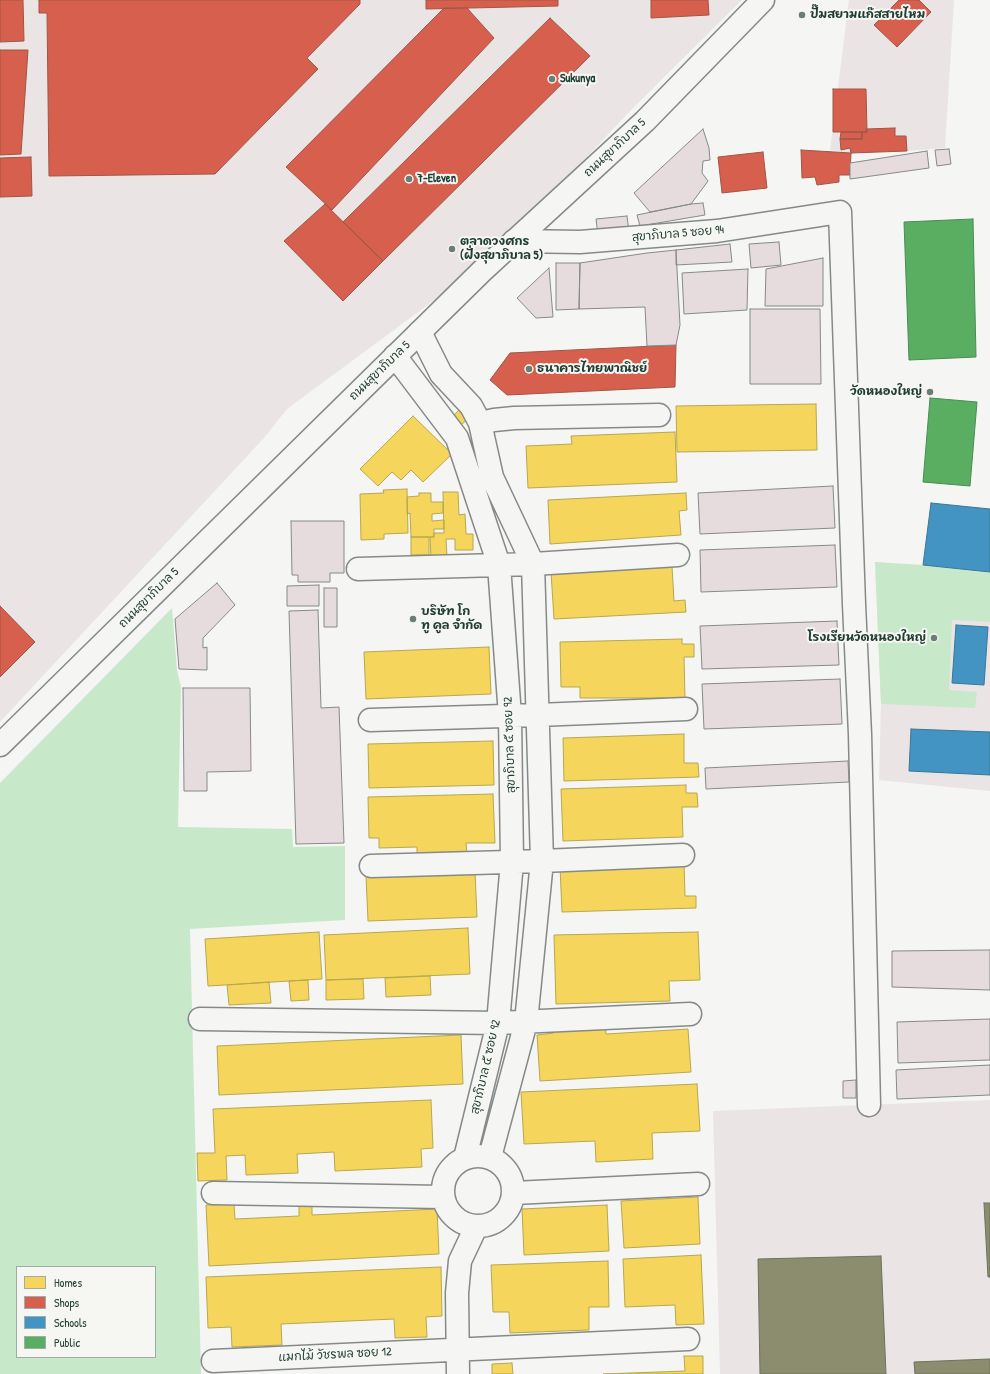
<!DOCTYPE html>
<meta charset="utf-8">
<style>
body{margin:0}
#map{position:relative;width:990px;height:1374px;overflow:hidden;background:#f5f5f3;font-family:"Patrick Hand",sans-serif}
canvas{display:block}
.legend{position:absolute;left:16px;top:1266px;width:140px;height:92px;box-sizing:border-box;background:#f6f6f2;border:1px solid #a0aca6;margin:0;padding:5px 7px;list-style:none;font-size:12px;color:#1f3d34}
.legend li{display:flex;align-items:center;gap:8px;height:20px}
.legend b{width:20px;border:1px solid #a0aca6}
</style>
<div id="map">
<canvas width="990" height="1374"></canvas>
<ul class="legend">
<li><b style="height:11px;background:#f6d55c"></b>Homes</li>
<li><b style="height:11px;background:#d6604d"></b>Shops</li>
<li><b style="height:11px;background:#4393c3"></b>Schools</li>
<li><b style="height:11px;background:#5aae61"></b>Public</li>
</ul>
</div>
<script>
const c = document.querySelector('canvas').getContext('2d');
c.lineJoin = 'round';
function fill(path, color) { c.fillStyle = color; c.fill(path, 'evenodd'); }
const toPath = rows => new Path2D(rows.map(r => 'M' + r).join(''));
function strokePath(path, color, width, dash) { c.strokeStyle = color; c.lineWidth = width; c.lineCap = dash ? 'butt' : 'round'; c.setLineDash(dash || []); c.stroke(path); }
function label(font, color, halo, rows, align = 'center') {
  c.font = font + ' "Patrick Hand","Playpen Sans Thai",sans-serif'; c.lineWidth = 4; c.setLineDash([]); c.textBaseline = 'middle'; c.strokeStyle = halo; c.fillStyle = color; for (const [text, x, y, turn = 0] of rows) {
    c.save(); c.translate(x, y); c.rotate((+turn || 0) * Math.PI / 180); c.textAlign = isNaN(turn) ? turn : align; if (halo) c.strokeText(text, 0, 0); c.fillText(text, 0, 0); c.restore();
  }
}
fill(toPath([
 [0,0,742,0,633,108,494,256,287,409,264,438,0,722],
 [849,0,954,0,945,148,907,151,851,153,830,150],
 [875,562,990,573,990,791,879,780,881,704],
 [990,1100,990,1374,720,1374,713,1111]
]), '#ebe4e4');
fill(toPath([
 [875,562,923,565,990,572,990,622,952,620,949,690,977,692,975,708,881,704],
 [172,608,177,670,181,687,178,827,292,829,293,847,345,846,345,920,190,929,201,1374,0,1374,0,783],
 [17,1267,155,1267,155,1357,17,1357]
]), '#c7e9c9');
const homes = toPath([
 [816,404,817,450,677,452,676,406,816,404],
 [461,408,469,418,461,425,453,416,461,408],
 [413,416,452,454,423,482,411,470,401,480,392,472,378,486,360,469,413,416],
 [675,432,677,482,528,488,526,446,572,444,571,436,675,432],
 [407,489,408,533,384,534,384,539,361,540,360,494,384,493,383,490,407,489],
 [443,492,458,492,459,515,465,514,466,534,473,534,473,550,455,550,455,539,446,539,447,557,431,557,430,537,434,537,434,533,444,533,443,492],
 [419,493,431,493,431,502,443,502,443,513,432,514,432,521,444,520,444,529,434,529,434,537,411,537,410,513,407,514,407,497,419,496,419,493],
 [686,493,687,510,679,511,681,535,550,544,548,500,686,493],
 [411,537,429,537,429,555,411,555,411,537],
 [672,566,674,601,685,600,686,612,554,619,551,572,672,566],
 [682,639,682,644,694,644,694,657,684,657,685,698,580,698,580,687,561,687,560,642,682,639],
 [489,647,491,694,366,699,364,652,489,647],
 [684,734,684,763,698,763,699,777,564,781,563,738,684,734],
 [493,741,494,785,369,788,368,744,493,741],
 [686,785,686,793,697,793,698,807,682,807,683,837,563,841,561,789,686,785],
 [493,794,495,843,466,843,467,853,417,854,417,847,379,848,379,838,369,838,368,797,493,794],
 [684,863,685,896,696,896,696,908,562,912,560,867,684,863],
 [475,871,477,917,368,921,366,876,475,871],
 [468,928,470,974,326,980,324,935,468,928],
 [319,932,322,979,208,986,205,939,319,932],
 [698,932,700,980,669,981,670,1001,556,1004,554,935,698,932],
 [430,976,431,995,386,997,385,978,430,976],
 [363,979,364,999,326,1000,326,980,363,979],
 [308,980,309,1000,291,1001,289,981,308,980],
 [269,982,271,1003,229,1005,227,985,269,982],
 [605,1019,606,1034,688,1029,691,1072,540,1081,537,1035,554,1033,553,1022,605,1019],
 [461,1035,463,1084,219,1095,217,1046,461,1035],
 [697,1084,700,1131,652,1133,653,1159,596,1162,595,1141,524,1144,521,1092,697,1084],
 [431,1100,433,1148,421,1149,422,1167,335,1171,334,1152,297,1154,298,1173,246,1175,245,1155,226,1156,227,1180,198,1181,197,1153,215,1153,213,1109,431,1100],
 [698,1197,700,1244,624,1248,621,1201,698,1197],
 [312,1202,312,1215,437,1209,439,1254,209,1266,206,1205,234,1204,235,1219,299,1216,299,1203,312,1202],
 [607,1205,609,1251,524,1255,522,1209,607,1205],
 [701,1255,704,1324,676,1325,675,1305,625,1307,623,1259,701,1255],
 [608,1261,609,1307,589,1307,589,1330,510,1333,509,1312,493,1312,491,1265,608,1261],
 [441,1267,442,1316,426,1317,427,1337,395,1338,394,1319,281,1324,282,1345,232,1347,231,1327,208,1328,206,1277,441,1267],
 [684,1356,703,1356,703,1374,603,1374,685,1371,684,1356],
 [512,1363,513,1374,492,1374,492,1364,512,1363]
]);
fill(homes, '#f6d55c');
strokePath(homes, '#b6a750', 1);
const shops = toPath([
 [0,0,23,0,24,41,0,42,0,0],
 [39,0,360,0,360,4,307,58,318,69,215,174,49,176,47,13,39,13,39,0],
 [426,0,558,0,558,6,426,9,426,0],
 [651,0,708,0,709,15,651,18,651,0],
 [899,0,919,0,931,12,897,47,874,25,899,0],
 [444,8,467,8,494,38,332,210,286,167,444,8],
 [550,18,590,56,383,261,343,222,550,18],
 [0,50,28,50,21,154,0,155,0,50],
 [833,89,866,89,867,132,833,132,833,89],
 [895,128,895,136,906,136,907,151,851,153,850,148,841,150,840,139,862,139,862,132,867,132,866,129,895,128],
 [841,132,862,132,862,139,840,139,841,132],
 [801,150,851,153,850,175,839,175,839,182,817,185,815,177,802,178,801,150],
 [763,152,767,188,722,193,718,157,763,152],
 [31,157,32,196,0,197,0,158,31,157],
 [325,204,383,261,343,301,284,241,325,204],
 [676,345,675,387,507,395,490,380,510,353,676,345],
 [0,606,35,642,0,677,0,606]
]);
fill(shops, '#d6604d');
strokePath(shops, '#9f5646', 1);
const schools = toPath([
 [931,503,990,509,990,572,923,565,931,503],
 [956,625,988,627,984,685,952,683,956,625],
 [911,729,990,732,990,775,909,771,911,729]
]);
fill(schools, '#4393c3');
strokePath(schools, '#387998', 1);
const public = toPath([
 [973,219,976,357,909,360,904,222,973,219],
 [930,398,977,402,970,486,923,482,930,398]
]);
fill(public, '#5aae61');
strokePath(public, '#488c54', 1);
const industry = toPath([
 [984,1203,990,1203,990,1277,988,1277,984,1203],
 [881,1256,886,1374,760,1374,758,1259,881,1256],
 [990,1359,990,1374,915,1374,914,1362,990,1359]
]);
fill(industry, '#8c8c6e');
strokePath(industry, '#6b745d', 1);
const building = toPath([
 [703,129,709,148,710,160,703,161,702,173,708,181,691,204,650,212,634,193,703,129],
 [949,149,951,164,937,166,935,150,949,149],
 [927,151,929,168,850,179,850,163,927,151],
 [703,203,705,215,640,226,637,215,691,204,703,203],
 [627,216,629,232,598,235,596,219,627,216],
 [779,242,781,265,751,268,749,244,779,242],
 [730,244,732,262,676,265,676,250,730,244],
 [676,250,680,325,676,345,647,346,645,307,579,309,580,263,647,253,676,250],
 [823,258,823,306,765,306,766,269,823,258],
 [556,263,580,263,579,309,556,310,556,263],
 [549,268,553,317,536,318,517,298,549,268],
 [748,269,747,310,684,314,682,273,748,269],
 [750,309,820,309,821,384,750,384,750,309],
 [833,486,835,528,700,534,698,493,833,486],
 [291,521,344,521,344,573,330,573,330,582,298,582,298,575,292,575,291,521],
 [835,545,837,587,701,592,700,550,835,545],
 [217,583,235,605,203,638,203,648,207,647,207,670,179,669,175,619,217,583],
 [319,585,319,606,287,606,287,586,319,585],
 [324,588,337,588,337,627,324,627,324,588],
 [318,610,321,708,339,707,344,843,296,844,289,611,318,610],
 [837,621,839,665,702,669,700,626,837,621],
 [840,679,842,724,704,729,702,684,840,679],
 [183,688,250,688,251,771,207,772,207,791,184,791,183,688],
 [848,761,849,782,706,789,705,768,848,761],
 [990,950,990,990,892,987,892,951,990,950],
 [990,1019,990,1060,898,1063,897,1022,990,1019],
 [990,1065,990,1095,897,1099,896,1070,990,1065],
 [856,1080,856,1098,843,1098,843,1081,856,1080]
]);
fill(building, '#e6dcde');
strokePath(building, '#858a88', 1);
const minor = toPath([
 [514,241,580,242,717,231,840,212,854,604,860,734,869,1105],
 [420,332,441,374,471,406,480,423,492,477,533,564,542,861,526,1022,490,1157],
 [395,356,457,438,499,565,510,716,512,862,498,1023,465,1158],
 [480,423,494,420,514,418,659,415],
 [358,569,533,564,678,555],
 [370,720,538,715,686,709],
 [371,866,542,861,683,855],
 [200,1019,498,1023,690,1014],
 '443 1191a35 35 0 1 1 70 0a35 35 0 1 1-70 0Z',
 [213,1193,442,1197],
 [514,1193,698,1184],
 [213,1361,688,1339],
 [458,1374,457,1293,460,1261,476,1227]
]);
const major = toPath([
 [0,745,482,271,645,121,763,0]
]);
strokePath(minor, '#858a88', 25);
strokePath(major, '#858a88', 25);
strokePath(minor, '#f5f5f3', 22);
strokePath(major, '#f5f5f3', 22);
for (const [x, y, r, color] of [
 [802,15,4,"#6a7d77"],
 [552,79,4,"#6a7d77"],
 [409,179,4,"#6a7d77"],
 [452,249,4,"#6a7d77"],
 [529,369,4,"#6a7d77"],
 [930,392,4,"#6a7d77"],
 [413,619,4,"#6a7d77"],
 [934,638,4,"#6a7d77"]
]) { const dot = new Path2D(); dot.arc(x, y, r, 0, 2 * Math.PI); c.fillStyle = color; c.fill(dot); strokePath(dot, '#f6f6f2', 1.5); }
label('bold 12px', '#1f3d34', '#f6f6f2', [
 ["ปั๊มสยามแก๊สสายไหม",810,15],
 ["Sukunya",560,79],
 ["7-Eleven",417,179],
 ["ตลาดวงศกร",460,242],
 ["(ฝั่งสุขาภิบาล 5)",460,256],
 ["ธนาคารไทยพาณิชย์",537,369],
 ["วัดหนองใหญ่",922,392,"right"],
 ["บริษัท โก",421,612],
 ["ทู คูล จำกัด",421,626],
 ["โรงเรียนวัดหนองใหญ่",926,638,"right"]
], 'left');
label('12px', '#1f3d34', '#f6f6f2', [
 ["ถนนสุขาภิบาล 5",615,148,-43],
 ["สุขาภิบาล 5 ซอย 94",678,234,-5],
 ["ถนนสุขาภิบาล 5",380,371,-44],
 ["ถนนสุขาภิบาล 5",149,598,-45],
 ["สุขาภิบาล ๕ ซอย 92",510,745,-92],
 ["สุขาภิบาล ๕ ซอย 92",486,1067,-77],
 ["แมกไม้ วัชรพล ซอย 12",335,1355,-3]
]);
</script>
